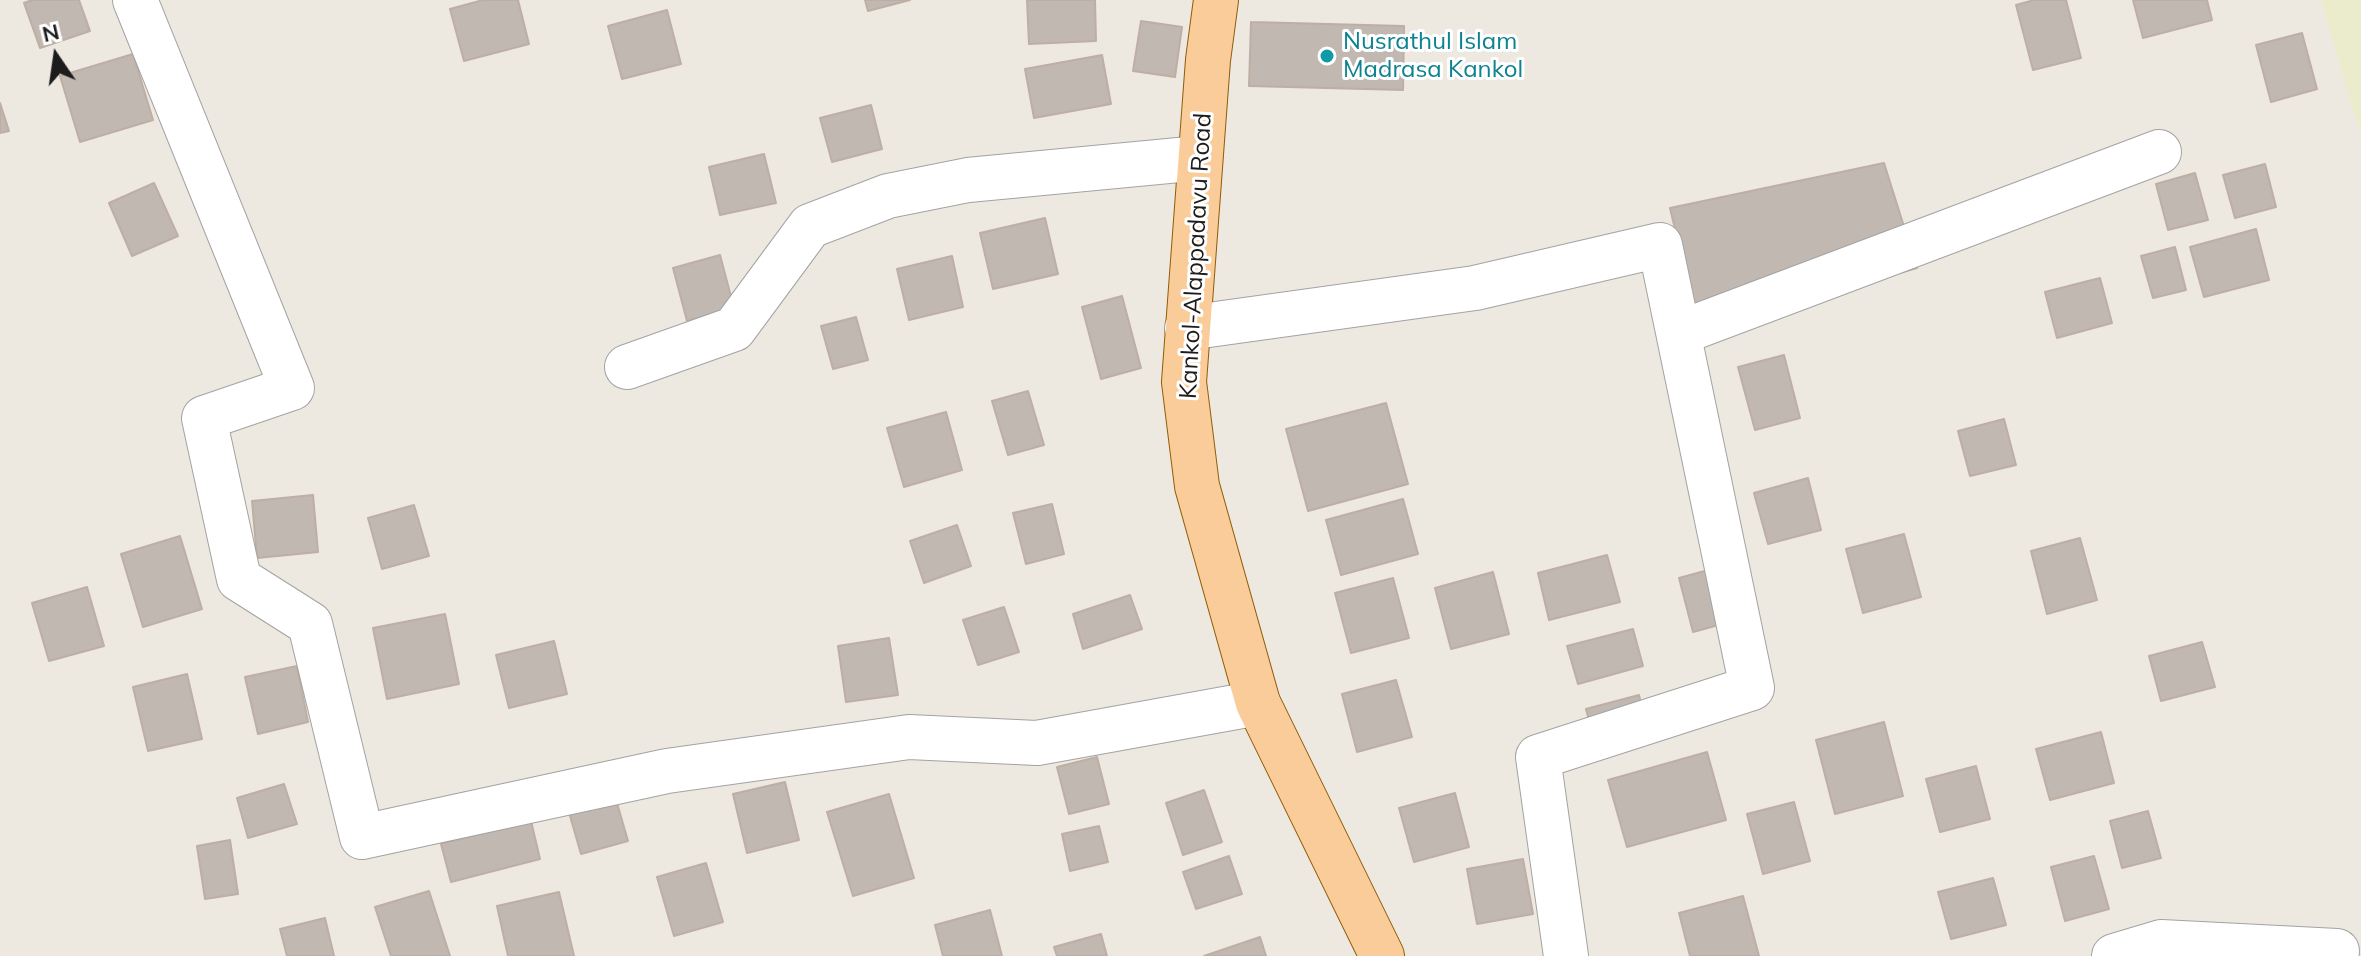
<!DOCTYPE html>
<style>
body{margin:0}
#map{position:relative;width:2361px;height:956px;overflow:hidden;background:#ede9e1;font-family:Mulish,sans-serif}
canvas{display:block}
.north{position:absolute;left:16px;top:16px;width:80px;height:80px;-webkit-text-stroke:6px #fff;paint-order:stroke;rotate:347deg;font-size:22px;font-weight:700;line-height:32px;text-align:center;color:#1c1c1c}
.north::after{content:'';display:block;margin:auto;width:28px;height:36px;background:#1c1c1c;clip-path:polygon(50% 0,100% 100%,50% 72%,0 100%)}
</style>
<div id="map">
<canvas width="2361" height="956"></canvas>
<div class="north">N</div>
</div>
<script>
const c = document.querySelector('canvas').getContext('2d');
c.lineJoin = 'round';
function fill(path, color) { c.fillStyle = color; c.fill(path, 'evenodd'); }
const toPath = rows => new Path2D(rows.map(r => 'M' + r).join(''));
function strokePath(path, color, width, dash) { c.strokeStyle = color; c.lineWidth = width; c.lineCap = dash ? 'butt' : 'round'; c.setLineDash(dash || []); c.stroke(path); }
function label(font, color, halo, rows, align = 'center') {
  c.font = font + ' Mulish,sans-serif'; c.lineWidth = 6; c.setLineDash([]); c.textBaseline = 'middle'; c.strokeStyle = halo; c.fillStyle = color; for (const [text, x, y, turn = 0] of rows) {
    c.save(); c.translate(x, y); c.rotate((+turn || 0) * Math.PI / 180); c.textAlign = isNaN(turn) ? turn : align; if (halo) c.strokeText(text, 0, 0); c.fillText(text, 0, 0); c.restore();
  }
}
fill(toPath([
 [2321,0,2361,0,2361,132,2353,110]
]), '#ebeccc');
const building = toPath([
 [32,0,79,0,90,31,40,48,24,3,32,0],
 [483,0,518,0,529,44,464,61,450,9,483,0],
 [865,0,910,0,868,11,865,0],
 [1027,0,1095,0,1096,41,1029,44,1027,0],
 [2034,0,2066,0,2081,58,2033,70,2016,5,2034,0],
 [2133,0,2207,0,2212,20,2143,38,2133,0],
 [667,10,681,64,622,79,608,26,667,10],
 [1141,21,1182,27,1175,77,1133,71,1141,21],
 [1251,22,1404,26,1403,90,1249,86,1251,22],
 [2302,33,2317,89,2271,102,2256,45,2302,33],
 [133,54,153,120,80,142,60,76,133,54],
 [1102,55,1111,104,1034,118,1025,69,1102,55],
 [0,103,9,131,0,133,0,103],
 [871,105,882,149,832,162,820,118,871,105],
 [764,154,776,203,720,215,709,167,764,154],
 [1884,163,1917,268,1699,330,1670,208,1884,163],
 [2265,164,2276,207,2235,218,2223,175,2265,164],
 [2195,173,2208,220,2168,230,2156,184,2195,173],
 [154,183,178,236,132,256,109,203,154,183],
 [1045,218,1058,274,993,289,980,233,1045,218],
 [2256,229,2269,280,2204,297,2190,247,2256,229],
 [2175,247,2186,290,2153,298,2141,256,2175,247],
 [720,255,734,308,687,321,673,268,720,255],
 [952,256,963,307,909,320,897,269,952,256],
 [2100,278,2112,323,2057,338,2045,292,2100,278],
 [1122,296,1141,368,1101,379,1082,307,1122,296],
 [856,317,868,360,833,369,821,326,856,317],
 [1784,355,1800,418,1755,430,1738,367,1784,355],
 [1028,391,1044,445,1008,455,992,401,1028,391],
 [1386,403,1408,484,1308,511,1286,429,1386,403],
 [946,412,962,470,904,487,887,428,946,412],
 [2004,419,2016,465,1970,476,1958,431,2004,419],
 [1808,478,1821,530,1768,544,1754,493,1808,478],
 [313,495,318,552,257,558,252,501,313,495],
 [1403,499,1418,554,1341,575,1326,520,1403,499],
 [1052,504,1064,554,1026,564,1013,513,1052,504],
 [414,505,429,556,382,569,368,518,414,505],
 [957,525,971,566,924,583,910,541,957,525],
 [1904,534,1921,597,1863,613,1846,549,1904,534],
 [180,536,202,609,143,627,121,554,180,536],
 [2080,538,2097,600,2047,614,2031,551,2080,538],
 [1607,555,1620,602,1549,620,1538,573,1607,555],
 [1723,566,1737,620,1693,632,1679,578,1723,566],
 [1493,572,1509,634,1451,649,1435,588,1493,572],
 [1393,578,1409,638,1351,653,1335,593,1393,578],
 [87,587,104,646,49,661,32,603,87,587],
 [1130,595,1142,629,1083,649,1073,614,1130,595],
 [1004,607,1019,652,978,665,963,620,1004,607],
 [445,614,459,684,387,699,373,628,445,614],
 [1633,629,1643,666,1578,684,1567,646,1633,629],
 [889,638,898,695,846,702,838,646,889,638],
 [554,641,567,694,509,708,496,655,554,641],
 [2202,642,2215,687,2161,701,2149,656,2202,642],
 [297,666,308,722,258,734,245,677,297,666],
 [187,674,202,739,148,751,133,687,187,674],
 [1396,680,1412,737,1357,752,1342,694,1396,680],
 [1639,695,1649,736,1597,750,1586,709,1639,695],
 [1884,722,1903,796,1835,814,1816,740,1884,722],
 [2101,732,2114,783,2050,800,2036,749,2101,732],
 [1707,752,1726,820,1627,847,1608,780,1707,752],
 [1097,757,1109,804,1069,814,1057,767,1097,757],
 [1976,766,1990,819,1940,832,1926,779,1976,766],
 [785,782,799,840,747,853,733,794,785,782],
 [284,784,297,824,248,838,237,798,284,784],
 [1204,790,1222,842,1183,855,1166,803,1204,790],
 [1455,793,1469,847,1414,862,1399,808,1455,793],
 [889,794,914,878,853,896,827,812,889,794],
 [615,796,628,841,581,854,568,809,615,796],
 [1794,802,1810,861,1763,874,1747,814,1794,802],
 [2148,811,2161,858,2122,868,2110,821,2148,811],
 [531,821,540,859,451,882,441,844,531,821],
 [1099,826,1108,862,1070,871,1062,834,1099,826],
 [230,840,238,894,205,899,197,846,230,840],
 [1229,856,1242,894,1196,909,1183,872,1229,856],
 [2094,856,2109,909,2065,921,2051,867,2094,856],
 [1523,859,1533,914,1477,924,1467,869,1523,859],
 [706,863,723,922,674,936,657,877,706,863],
 [1993,878,2006,925,1951,939,1938,892,1993,878],
 [429,891,450,956,391,956,375,907,429,891],
 [559,892,574,956,508,956,497,906,559,892],
 [1743,896,1759,956,1690,956,1679,913,1743,896],
 [990,910,1002,956,943,956,935,925,990,910],
 [325,918,334,956,287,956,280,929,325,918],
 [1101,934,1107,956,1057,956,1054,947,1101,934],
 [1260,937,1266,956,1204,956,1260,937]
]);
fill(building, '#c1b8b1');
strokePath(building, '#beaea4', 2);
const minor = toPath([
 [135,0,292,388,204,418,239,579,310,624,362,837,667,771,909,737,1037,743,1258,703],
 [1187,328,1475,288,1660,245,1752,688,1538,757,1566,956],
 [1679,333,2159,152],
 [627,367,734,329,810,226,888,196,968,180,1200,158],
 [2114,956,2161,942,2337,951]
]);
const major = toPath([
 [1216,0,1208,60,1184,382,1197,486,1258,703,1382,956]
]);
strokePath(minor, '#a3a3a3', 46);
strokePath(major, '#905b03', 46);
strokePath(minor, '#fff', 44);
strokePath(major, '#f9cc9a', 44);
for (const [x, y, r, color] of [
 [1327,56,8,"#0f9aa8"]
]) { const dot = new Path2D(); dot.arc(x, y, r, 0, 2 * Math.PI); c.fillStyle = color; c.fill(dot); strokePath(dot, '#fff', 3); }
label('24px', '#0d838f', '#fff', [
 ["Nusrathul Islam",1343,42],
 ["Madrasa Kankol",1343,70]
], 'left');
label('24px', '#1c1c1c', '#fff', [
 ["Kankol-Alappadavu Road",1196,256,-87]
]);
</script>
